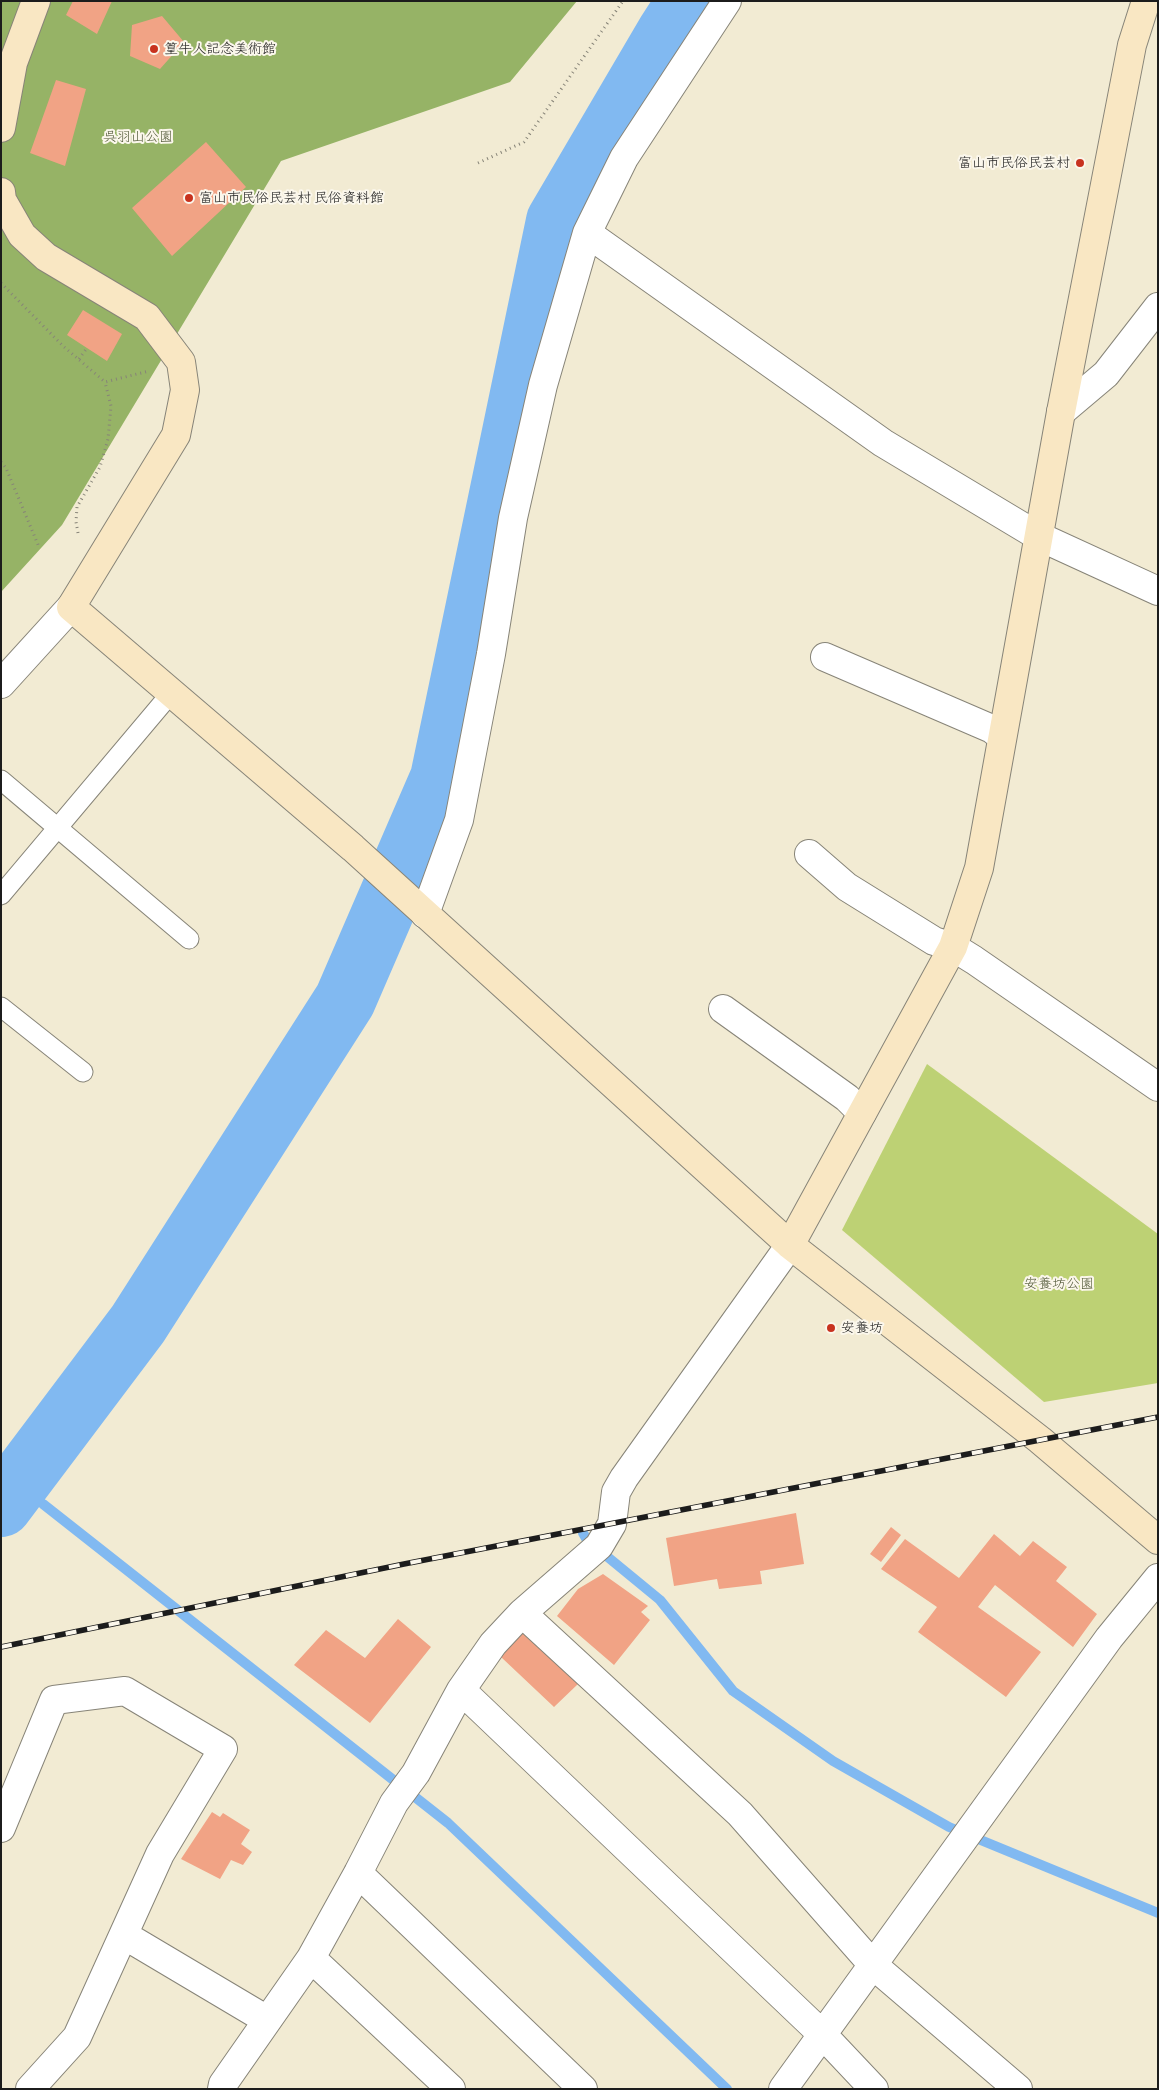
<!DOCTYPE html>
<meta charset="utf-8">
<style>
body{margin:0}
#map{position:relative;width:1159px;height:2090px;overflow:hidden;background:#f2ebd3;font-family:Pangolin,sans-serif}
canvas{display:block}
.frame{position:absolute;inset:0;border:2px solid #1c1c1c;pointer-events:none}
</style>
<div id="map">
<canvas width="1159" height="2090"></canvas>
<div class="frame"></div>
</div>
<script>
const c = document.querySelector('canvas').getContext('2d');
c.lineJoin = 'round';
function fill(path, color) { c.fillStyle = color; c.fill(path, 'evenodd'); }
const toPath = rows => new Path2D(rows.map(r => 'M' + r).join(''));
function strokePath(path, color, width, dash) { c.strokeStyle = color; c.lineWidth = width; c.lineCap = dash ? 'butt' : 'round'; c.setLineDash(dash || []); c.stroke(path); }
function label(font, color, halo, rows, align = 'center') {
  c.font = font + ' Pangolin,"Klee One",sans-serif'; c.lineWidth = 4; c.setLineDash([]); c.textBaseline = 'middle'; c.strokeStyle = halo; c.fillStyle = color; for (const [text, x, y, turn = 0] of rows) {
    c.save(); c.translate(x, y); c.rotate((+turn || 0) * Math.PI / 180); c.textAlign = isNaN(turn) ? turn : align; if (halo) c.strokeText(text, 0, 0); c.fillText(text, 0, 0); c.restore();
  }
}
fill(toPath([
 [927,1064,1158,1234,1158,1383,1044,1402,842,1230]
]), '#bdd174');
fill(toPath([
 [1,1,577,1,510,82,281,161,62,525,1,592]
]), '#96b366');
strokePath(toPath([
 [1,1475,43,1504,448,1823,727,2089],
 [583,1533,587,1540,660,1600,733,1691,833,1761,949,1827,1158,1913]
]), '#81b9f1', 10);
strokePath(toPath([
 [1,1506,138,1324,345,1000,441,778,557,221,668,32,688,1]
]), '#81b9f1', 62);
fill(toPath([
 [73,1,112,1,97,34,66,15],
 [162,16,184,42,160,69,130,56,132,25],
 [56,80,86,89,65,166,30,153],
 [206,142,246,187,172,256,132,208],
 [83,310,122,334,107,361,67,335],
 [796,1513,804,1564,760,1571,762,1584,719,1589,717,1579,674,1586,666,1538],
 [891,1527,901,1535,881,1562,870,1554],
 [994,1534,1020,1556,1033,1541,1067,1567,1056,1581,1097,1614,1073,1647,995,1585,978,1607,1041,1652,1006,1697,918,1632,937,1607,881,1569,905,1539,959,1578],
 [603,1574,648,1606,641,1612,650,1620,614,1665,557,1616,578,1589],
 [398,1619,431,1647,370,1723,294,1665,326,1630,365,1658],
 [522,1632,578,1684,554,1707,501,1657],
 [212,1812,220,1817,223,1813,250,1830,241,1844,252,1852,243,1865,231,1860,220,1879,181,1859]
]), '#f1a385');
const lane = toPath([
 [1,780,189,939],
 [1,895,172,692],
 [1,1007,83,1072]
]);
const street = toPath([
 [587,233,883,443,1038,536,1158,591],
 [1061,412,1106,374,1158,307],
 [825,657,992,729,1002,737],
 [1,684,71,607],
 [809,854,847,887,934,941,953,947,974,960,1158,1087],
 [425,914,459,820,491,654,513,518,543,385,587,233,624,158,727,1],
 [723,1009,847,1098,862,1113],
 [522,1613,599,1546,612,1524,616,1492,624,1478,790,1245],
 [461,1690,823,2035,874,2089],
 [1,1828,54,1700,125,1691,223,1749,160,1854,77,2037,30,2089],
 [358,1873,583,2089],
 [124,1935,267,2020],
 [311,1958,451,2089],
 [222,2089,223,2084,311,1958,358,1873,394,1803,416,1773,461,1690,493,1644,522,1613,740,1814,873,1965,1018,2089],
 [783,2089,1109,1638,1158,1578]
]);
const secondary = toPath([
 [1,128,13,63,36,1],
 [1,192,2,200,22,235,46,257,147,317,181,362,185,390,176,435,71,607,353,848,790,1245,1040,1440,1158,1540],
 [790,1245,953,947,979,868,1061,412,1132,45,1146,1]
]);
strokePath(lane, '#878478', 21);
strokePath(street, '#878478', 30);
strokePath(secondary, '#878478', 30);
strokePath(toPath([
 [478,163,524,142,623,1],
 [1,283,63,346,105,382,149,371],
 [79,359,87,348],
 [1,462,6,468,39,547],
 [78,533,76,522,77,507,100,467,108,439,111,406,105,382]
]), '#878478', 3, [1, 4]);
strokePath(lane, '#fff', 19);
strokePath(street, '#fff', 28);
strokePath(secondary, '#f9e7c3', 28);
const rail = toPath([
 [1,1647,404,1564,1158,1417]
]);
strokePath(rail, '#1c1c1c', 5.5);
strokePath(rail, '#fbf7ec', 4, [11]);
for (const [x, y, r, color] of [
 [154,49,5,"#c8321e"],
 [1080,163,5,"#c8321e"],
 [189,198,5,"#c8321e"],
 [831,1328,5,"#c8321e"]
]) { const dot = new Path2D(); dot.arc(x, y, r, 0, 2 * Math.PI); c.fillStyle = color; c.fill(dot); strokePath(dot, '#fbf7ec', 2); }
label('14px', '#1c1c1c', '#fbf7ec', [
 ["篁牛人記念美術館",164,49],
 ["富山市民俗民芸村",1070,163,"right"],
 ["富山市民俗民芸村 民俗資料館",199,198],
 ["安養坊",841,1328]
], 'left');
label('14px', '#545b3b', '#fbf7ec', [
 ["呉羽山公園",138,137],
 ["安養坊公園",1059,1284]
]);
</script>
